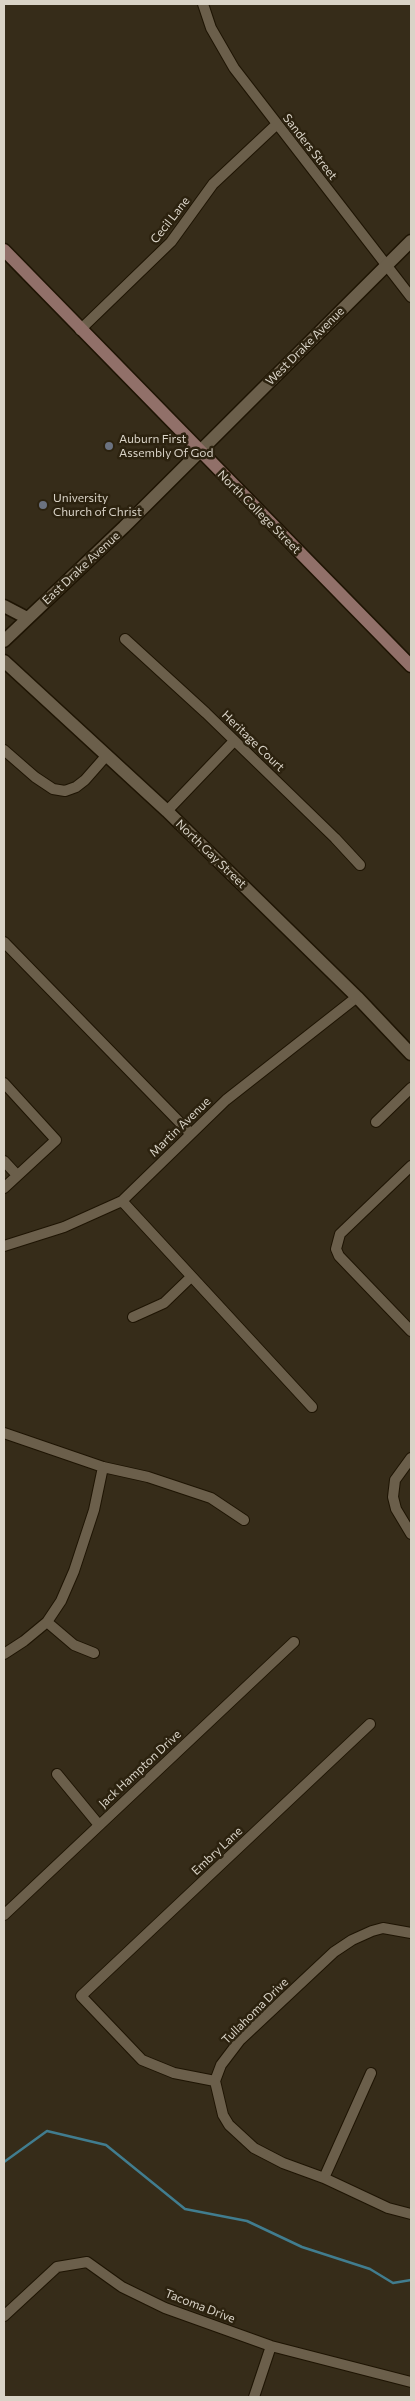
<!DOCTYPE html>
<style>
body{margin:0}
#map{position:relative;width:415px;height:2401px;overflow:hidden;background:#362c19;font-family:Commissioner,sans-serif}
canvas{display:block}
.frame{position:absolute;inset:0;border:5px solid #d9d3c7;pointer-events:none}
</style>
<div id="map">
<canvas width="415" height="2401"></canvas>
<div class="frame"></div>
</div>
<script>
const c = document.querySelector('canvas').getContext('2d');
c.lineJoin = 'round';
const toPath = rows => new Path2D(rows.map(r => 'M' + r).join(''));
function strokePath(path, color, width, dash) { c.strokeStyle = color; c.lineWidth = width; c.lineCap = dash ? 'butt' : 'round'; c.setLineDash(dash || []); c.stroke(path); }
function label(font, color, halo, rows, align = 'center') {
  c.font = font + ' Commissioner,sans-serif'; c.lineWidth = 5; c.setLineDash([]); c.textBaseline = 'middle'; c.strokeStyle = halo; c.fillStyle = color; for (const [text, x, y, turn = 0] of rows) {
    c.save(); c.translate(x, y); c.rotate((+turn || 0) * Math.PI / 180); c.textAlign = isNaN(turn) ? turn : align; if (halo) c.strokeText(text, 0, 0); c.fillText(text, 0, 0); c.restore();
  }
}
strokePath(toPath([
 [4,2162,47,2131,106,2145,185,2209,247,2221,302,2247,370,2269,393,2283,411,2280]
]), '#417d8f', 2.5);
const minor = toPath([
 [203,4,211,28,234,68,411,297],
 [80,330,171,242,213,184,277,124],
 [125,639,206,713,335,838,360,865],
 [4,750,35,777,53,789,65,791,76,787,85,780,107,755],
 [167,811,234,741],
 [4,942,191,1134],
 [4,1083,56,1140,4,1188],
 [376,1122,411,1088],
 [4,1161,17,1175],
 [411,1166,340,1234,336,1249,339,1256,411,1331],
 [122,1201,312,1407],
 [4,1246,64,1227,122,1201,226,1100,357,997],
 [133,1317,164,1303,191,1277],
 [4,1433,103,1467,148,1477,211,1498,244,1520],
 [411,1458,395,1480,393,1497,396,1509,411,1534],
 [47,1622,74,1645,94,1653],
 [4,1654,24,1641,47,1622,61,1601,74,1571,94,1510,103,1467],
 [57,1774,99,1825],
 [4,1915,294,1642],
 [411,1933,383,1928,372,1931,352,1940,334,1952,240,2040,221,2065,215,2081,223,2115,229,2125,254,2148,283,2163,324,2178,388,2208,411,2214],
 [215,2081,174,2073,142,2060,81,1996,370,1724],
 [324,2178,371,2073],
 [4,2316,57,2267,87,2262,122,2287,165,2308,271,2346,411,2382],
 [254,2397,271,2346]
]);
const tertiary = toPath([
 [4,606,27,618],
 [4,641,124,527,411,241],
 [4,661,167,811,357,997,411,1054]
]);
const secondary = toPath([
 [4,250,411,666]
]);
strokePath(minor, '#1e1403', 12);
strokePath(tertiary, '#1e1403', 15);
strokePath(secondary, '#1e1403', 15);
strokePath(minor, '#6b5f4b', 10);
strokePath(tertiary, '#6b5f4b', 12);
strokePath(secondary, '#917069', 12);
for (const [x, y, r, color] of [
 [109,446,5,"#6b7280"],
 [43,505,5,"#6b7280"]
]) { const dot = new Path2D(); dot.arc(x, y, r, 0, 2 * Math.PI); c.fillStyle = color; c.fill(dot); strokePath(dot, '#2c220f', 2); }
label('12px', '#d9d3c7', '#2c220f', [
 ["Sanders Street",310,147,52],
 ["Cecil Lane",170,220,-52],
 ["West Drake Avenue",305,346,-45],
 ["North College Street",259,512,45],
 ["East Drake Avenue",81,568,-43],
 ["Heritage Court",253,741,44],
 ["North Gay Street",211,854,44],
 ["Martin Avenue",180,1127,-44],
 ["Jack Hampton Drive",140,1769,-43],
 ["Embry Lane",217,1851,-43],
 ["Tullahoma Drive",255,2011,-45],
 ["Tacoma Drive",200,2306,21]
]);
label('12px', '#d9d3c7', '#2c220f', [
 ["Auburn First",119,439],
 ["Assembly Of God",119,453],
 ["University",53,498],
 ["Church of Christ",53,512]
], 'left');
</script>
